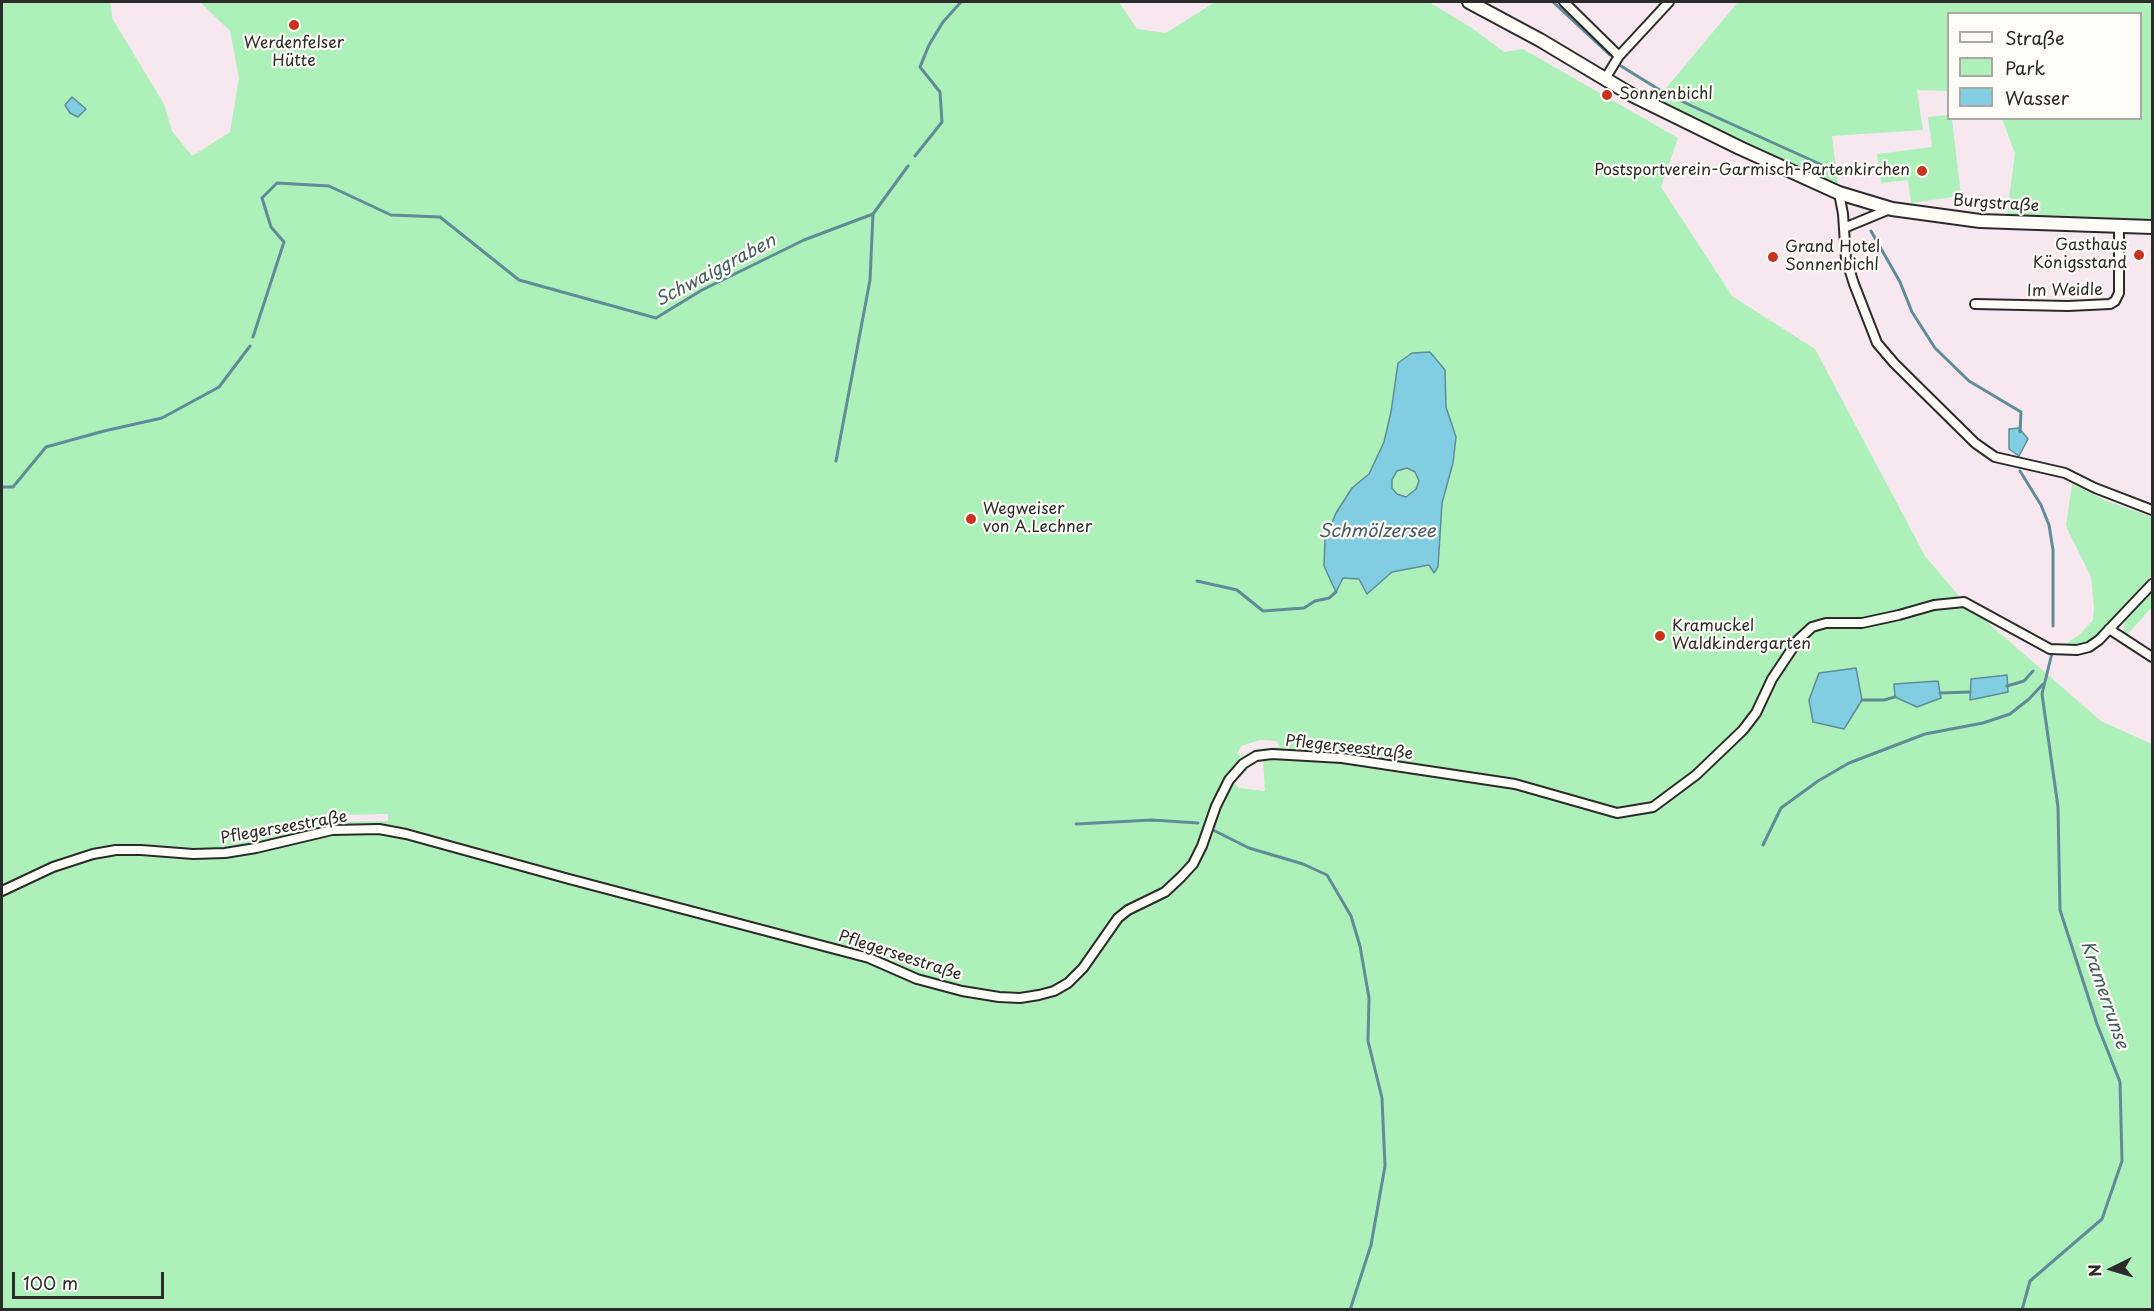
<!DOCTYPE html>
<meta charset="utf-8">
<style>
body{margin:0}
#map{position:relative;width:2154px;height:1311px;overflow:hidden;background:#f7e8f0;font-family:"Playpen Sans",sans-serif}
canvas{display:block}
.frame{position:absolute;inset:0;border:3px solid #2b2b2b;pointer-events:none}
.legend{position:absolute;left:1947px;top:12px;width:195px;height:108px;box-sizing:border-box;background:#fdfcf7;border:2px solid #a9a8a5;margin:0;padding:8px 10px;list-style:none;font-size:18px;color:#2b2b2b}
.legend li{display:flex;align-items:center;gap:12px;height:30px}
.legend b{width:30px;border:2px solid #a9a8a5}
.north{position:absolute;left:2082px;top:1239px;width:60px;height:60px;-webkit-text-stroke:4px #fdfcf7;paint-order:stroke;rotate:265deg;font-size:16px;font-weight:700;line-height:24px;text-align:center;color:#2b2b2b}
.north::after{content:'';display:block;margin:auto;width:21px;height:27px;background:#2b2b2b;clip-path:polygon(50% 0,100% 100%,50% 72%,0 100%)}
.scale{position:absolute;left:12px;top:1272px;width:152px;height:27px;box-sizing:border-box;border:3px solid #2b2b2b;border-top:0;padding-left:8px;font-size:18px;line-height:21px;white-space:nowrap;color:#2b2b2b;-webkit-text-stroke:4px #fdfcf7;paint-order:stroke}
</style>
<div id="map">
<canvas width="2154" height="1311"></canvas>
<div class="frame"></div>
<ul class="legend">
<li><b style="height:8px;background:#fdfcf7"></b>Straße</li>
<li><b style="height:16px;background:#aef0b9"></b>Park</li>
<li><b style="height:16px;background:#81cde1"></b>Wasser</li>
</ul>
<div class="north">N</div>
<div class="scale">100 m</div>
</div>
<script>
const c = document.querySelector('canvas').getContext('2d');
c.lineJoin = 'round';
function fill(path, color) { c.fillStyle = color; c.fill(path, 'evenodd'); }
const toPath = rows => new Path2D(rows.map(r => 'M' + r).join(''));
function strokePath(path, color, width, dash) { c.strokeStyle = color; c.lineWidth = width; c.lineCap = dash ? 'butt' : 'round'; c.setLineDash(dash || []); c.stroke(path); }
function label(font, color, halo, rows, align = 'center') {
  c.font = font + ' "Playpen Sans",sans-serif'; c.lineWidth = 4.5; c.setLineDash([]); c.textBaseline = 'middle'; c.strokeStyle = halo; c.fillStyle = color; for (const [text, x, y, turn = 0] of rows) {
    c.save(); c.translate(x, y); c.rotate((+turn || 0) * Math.PI / 180); c.textAlign = isNaN(turn) ? turn : align; if (halo) c.strokeText(text, 0, 0); c.fillText(text, 0, 0); c.restore();
  }
}
fill(toPath([
 [2,2,111,2,112,18,164,104,172,131,192,156,230,132,239,78,230,31,200,2,1119,2,1137,29,1166,33,1215,2,1429,2,1472,28,1504,52,1523,49,1678,138,1661,187,1732,296,1815,349,1925,556,1964,602,2101,721,2152,744,2152,1309,2,1310],
 [1398,363,1445,370,1446,407,1456,437,1453,463,1442,503,1440,528,1429,565,1392,572,1367,594,1359,579,1342,578,1336,592,1352,488,1369,474,1384,442,1391,412],
 [1260,740,1276,741,1280,747,1258,749,1240,757,1238,753,1241,746],
 [1263,760,1265,791,1239,788,1234,783,1253,764],
 [388,814,388,821,340,822,340,815],
 [1738,2,2152,2,2152,227,2006,222,2015,153,2002,119,2140,118,2140,14,1948,14,1948,91,1917,90,1923,130,1832,136,1839,193,1671,114,1657,99],
 [1948,115,1948,118,1952,119,1961,196,1911,203,1908,180,1881,183,1877,154,1932,147,1928,117],
 '1392 482a13 13 0 1 1 26 0a13 13 0 1 1-26 0Z',
 [2072,484,2107,501,2152,517,2152,574,2096,637,2076,648,2066,644,2079,635,2093,620,2094,607,2091,577,2066,526],
 [2152,589,2152,607,2127,635,2124,633,2124,624,2127,618]
]), '#aef0b9');
const water = toPath([
 [72,97,86,109,78,117,70,113,65,105,72,97],
 [1430,352,1445,370,1446,407,1456,437,1453,463,1442,503,1438,567,1434,573,1429,565,1392,572,1367,594,1359,579,1343,578,1336,592,1324,566,1325,539,1336,513,1352,488,1369,474,1384,442,1391,412,1398,363,1412,353,1430,352],
 [1407,468,1415,472,1419,481,1416,489,1406,497,1397,494,1392,488,1392,480,1397,471,1407,468],
 [2019,428,2028,439,2019,456,2009,449,2009,429,2019,428],
 [1856,668,1862,700,1844,729,1813,722,1809,700,1819,673,1856,668],
 [2007,675,2008,692,1970,700,1971,679,2007,675],
 [1938,681,1941,698,1917,707,1895,697,1894,684,1938,681]
]);
fill(water, '#81cde1');
strokePath(water, '#5f8c98', 1.5);
strokePath(toPath([
 [1553,2,1610,55],
 [1621,66,1663,92,1694,107,1831,169],
 [915,156,942,122,940,92,920,67,929,45,943,22,961,2],
 [1871,231,1900,282,1912,312,1935,348,1969,381,2021,412,2020,432],
 [253,337,284,242,271,227,262,198,277,183,329,186,391,215,440,217,519,280,656,318,702,290,804,240,873,214,908,166],
 [836,461,870,280,873,214],
 [2020,471,2041,505,2049,525,2053,550,2053,626],
 [2,487,13,487,46,447,104,431,162,418,219,387,250,346],
 [1197,581,1237,590,1263,611,1304,608,1315,601,1329,598,1336,592],
 [2007,686,2024,681,2033,671],
 [1940,693,1970,692],
 [1862,700,1884,700,1895,697],
 [1076,824,1152,820,1198,823],
 [1215,831,1249,848,1303,864,1327,875,1351,916,1360,946,1369,998,1368,1041,1382,1098,1385,1166,1371,1245,1350,1310],
 [1763,845,1781,808,1818,781,1849,763,1925,734,1983,723,2010,714,2029,699,2043,684],
 [2022,1310,2030,1281,2102,1219,2122,1161,2120,1082,2097,1024,2060,910,2058,807,2042,694,2052,653]
]), '#5f8c98', 3);
const street = toPath([
 [1564,2,1619,56],
 [1605,79,1619,56,1669,2],
 [1839,193,1843,214,1846,259,1854,284,1877,343,1894,363,1975,443,1995,457,2065,473,2095,488,2152,510],
 [1844,228,1890,209],
 [1975,304,2068,306,2110,304,2115,301,2119,293,2119,226],
 [2109,629,2152,657],
 [2,891,53,867,93,854,116,850,141,850,193,854,225,853,256,848,332,830,379,829,406,834,569,879,869,958,917,979,962,991,999,997,1020,998,1039,995,1054,991,1068,983,1083,968,1118,918,1128,910,1165,892,1181,877,1193,864,1202,846,1216,806,1229,780,1243,764,1256,756,1272,754,1342,758,1515,784,1617,813,1653,807,1696,775,1743,730,1756,713,1772,679,1798,640,1812,627,1826,623,1862,623,1899,615,1934,605,1964,602,2050,649,2077,650,2089,647,2099,640,2152,584]
]);
const primary = toPath([
 [1469,2,1540,40,1632,95,1740,148,1839,193,1892,209,1980,221,2152,227]
]);
strokePath(street, '#2b2b2b', 12);
strokePath(primary, '#2b2b2b', 16);
strokePath(street, '#fdfcf7', 8);
strokePath(primary, '#fdfcf7', 12);
for (const [x, y, r, color] of [
 [294,25,6,"#c8321e"],
 [1607,95,6,"#c8321e"],
 [1922,171,6,"#c8321e"],
 [2139,255,6,"#c8321e"],
 [1773,257,6,"#c8321e"],
 [971,519,6,"#c8321e"],
 [1660,636,6,"#c8321e"]
]) { const dot = new Path2D(); dot.arc(x, y, r, 0, 2 * Math.PI); c.fillStyle = color; c.fill(dot); strokePath(dot, '#fdfcf7', 2); }
label('16px', '#2b2b2b', '#fdfcf7', [
 ["Werdenfelser",294,44,"center"],
 ["Hütte",294,62,"center"],
 ["Sonnenbichl",1619,95],
 ["Postsportverein-Garmisch-Partenkirchen",1910,171,"right"],
 ["Gasthaus",2127,246,"right"],
 ["Königsstand",2127,264,"right"],
 ["Grand Hotel",1785,248],
 ["Sonnenbichl",1785,266],
 ["Wegweiser",983,510],
 ["von A.Lechner",983,528],
 ["Kramuckel",1672,627],
 ["Waldkindergarten",1672,645]
], 'left');
label('16px', '#2b2b2b', '#fdfcf7', [
 ["Burgstraße",1996,204,4],
 ["Im Weidle",2065,291,-1],
 ["Pflegerseestraße",1349,748,6],
 ["Pflegerseestraße",284,828,-10],
 ["Pflegerseestraße",900,956,18]
]);
label('italic 18px', '#455c62', '#fdfcf7', [
 ["Schwaiggraben",716,271,-28],
 ["Schmölzersee",1377,532],
 ["Kramerrunse",2104,995,71]
]);
</script>
